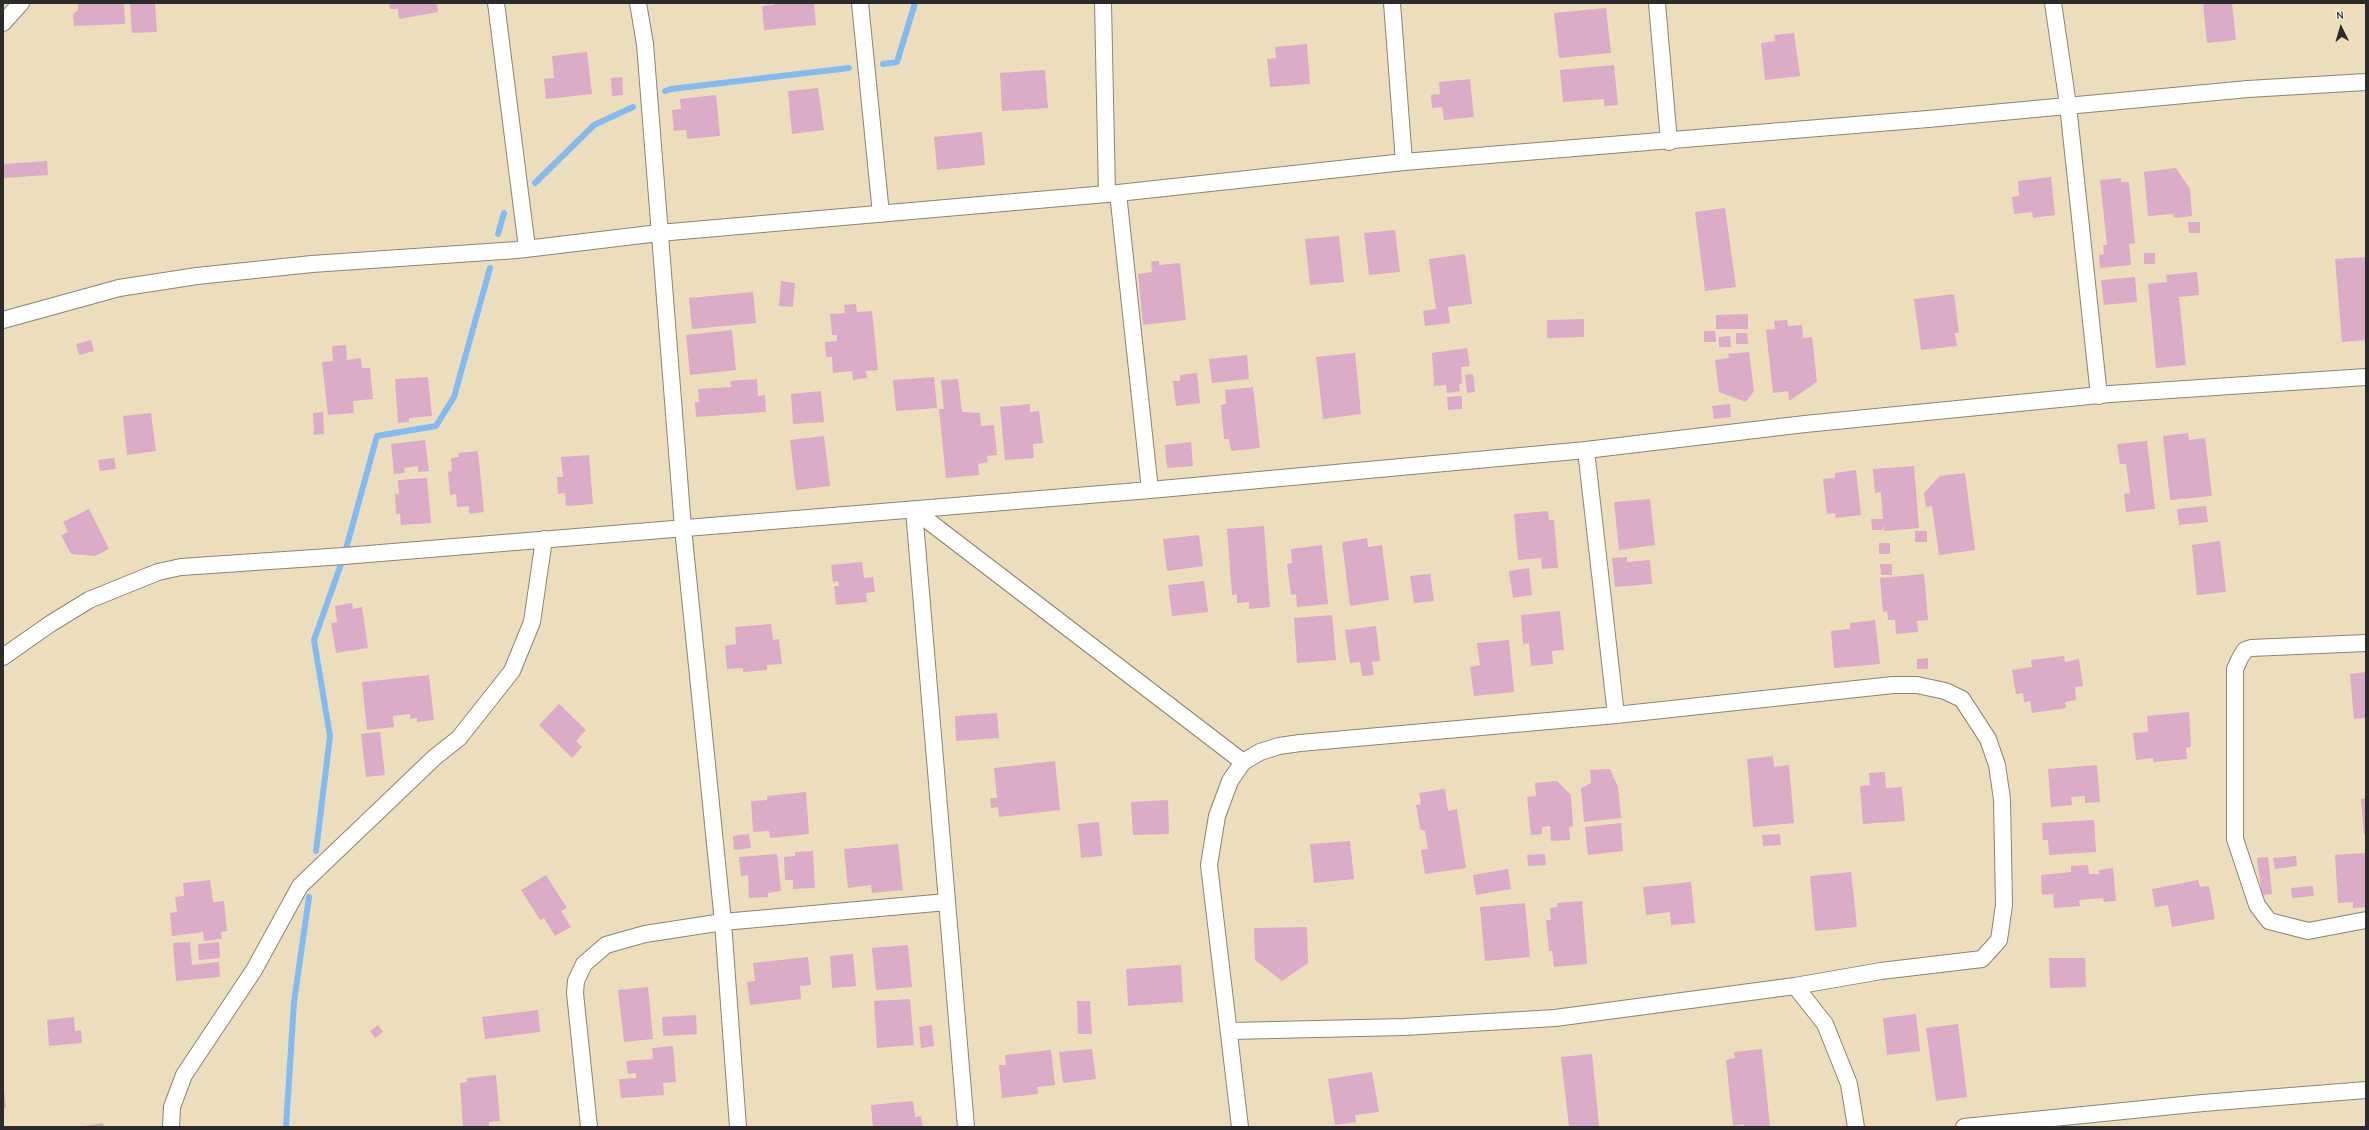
<!DOCTYPE html>
<style>
body{margin:0}
#map{position:relative;width:2369px;height:1130px;overflow:hidden;background:#ecdebc;font-family:"Comic Neue",sans-serif}
canvas{display:block}
.frame{position:absolute;inset:0;border:4px solid #2b2b2b;pointer-events:none}
.north{position:absolute;left:2321px;top:8px;width:40px;height:40px;-webkit-text-stroke:3px #f7f3e8;paint-order:stroke;rotate:355deg;font-size:11px;font-weight:700;line-height:16px;text-align:center;color:#2b2b2b}
.north::after{content:'';display:block;margin:auto;width:14px;height:18px;background:#2b2b2b;clip-path:polygon(50% 0,100% 100%,50% 72%,0 100%)}
</style>
<div id="map">
<canvas width="2369" height="1130"></canvas>
<div class="frame"></div>
<div class="north">N</div>
</div>
<script>
const c = document.querySelector('canvas').getContext('2d');
c.lineJoin = 'round';
const toPath = rows => new Path2D(rows.map(r => 'M' + r).join(''));
function strokePath(path, color, width, dash) { c.strokeStyle = color; c.lineWidth = width; c.lineCap = dash ? 'butt' : 'round'; c.setLineDash(dash || []); c.stroke(path); }
function fill(path, color) { c.fillStyle = color; c.fill(path, 'evenodd'); }
strokePath(toPath([
 [883,64,897,62,915,3],
 [665,91,671,89,849,68],
 [535,183,594,125,633,107],
 [498,234,504,213],
 [316,851,330,736,314,640,344,556,377,436,436,426,454,397,490,268],
 [286,1127,294,1002,309,897]
]), '#82bbf3', 6);
fill(toPath([
 [78,3,124,3,125,24,74,26,73,14,78,10],
 [130,3,155,3,157,32,132,33],
 [389,3,437,3,438,12,399,19,398,9,390,9],
 [774,3,814,3,816,25,764,30,762,6,774,5],
 [2203,3,2232,3,2236,40,2207,43],
 [1606,8,1611,53,1559,58,1554,13],
 [1794,33,1800,76,1765,80,1761,43,1775,41,1774,35],
 [1307,44,1310,84,1270,87,1267,59,1276,58,1275,47],
 [587,52,592,94,546,99,544,79,554,78,552,56],
 [1614,65,1618,105,1604,106,1604,99,1563,102,1560,70],
 [1045,70,1048,108,1002,111,1000,73],
 [622,77,623,95,612,96,611,78],
 [1470,79,1474,117,1444,120,1442,107,1432,108,1431,95,1440,94,1439,82],
 [818,88,824,130,792,134,788,91],
 [716,95,720,136,687,139,686,130,674,131,672,110,681,109,680,99],
 [982,132,985,165,937,170,934,137],
 [47,161,48,175,3,178,3,164],
 [2176,168,2190,189,2192,216,2174,218,2173,214,2148,216,2144,172],
 [2051,177,2055,215,2033,218,2032,212,2014,214,2012,197,2019,196,2018,181],
 [2121,178,2121,182,2129,182,2135,243,2129,244,2131,265,2100,268,2099,255,2104,254,2103,245,2107,245,2100,180],
 [1725,208,1736,287,1705,291,1695,212],
 [2188,222,2200,222,2200,233,2189,233],
 [1395,230,1400,272,1369,275,1364,233],
 [1339,236,1344,282,1310,285,1305,239],
 [2144,253,2155,253,2155,264,2144,264],
 [1465,254,1472,304,1448,307,1450,323,1425,326,1423,311,1436,309,1429,259],
 [2366,257,2366,340,2342,342,2335,259],
 [1151,261,1159,261,1159,265,1180,263,1186,320,1143,325,1138,274,1152,272],
 [2197,272,2199,295,2179,297,2186,365,2156,368,2148,284,2167,282,2166,275],
 [2135,277,2137,302,2104,305,2101,280],
 [781,281,795,283,793,307,779,306],
 [753,292,756,323,692,329,689,298],
 [1954,294,1959,333,1955,333,1957,346,1921,350,1914,299],
 [856,304,857,312,872,311,878,370,866,371,867,378,853,380,852,371,833,373,832,357,826,357,825,342,837,341,837,335,832,335,830,314,845,313,844,305],
 [1748,314,1748,329,1716,329,1716,315],
 [1584,319,1584,337,1547,338,1547,320],
 [1787,320,1788,326,1802,325,1803,338,1812,337,1817,382,1789,401,1788,391,1773,393,1766,330,1775,329,1774,321],
 [732,330,736,370,690,375,686,335],
 [1704,331,1715,331,1716,342,1704,342],
 [1736,333,1747,333,1748,344,1736,344],
 [1730,336,1731,347,1719,347,1719,337],
 [91,340,94,351,79,355,76,344],
 [346,345,347,360,361,358,362,368,370,368,373,399,353,401,354,413,328,415,322,362,333,361,332,346],
 [1467,348,1470,366,1461,367,1462,384,1459,384,1460,391,1447,393,1446,385,1434,386,1432,353],
 [1749,352,1754,391,1746,402,1719,392,1715,360,1729,358,1728,354],
 [1355,353,1361,414,1323,419,1316,357],
 [1247,355,1249,379,1212,383,1209,359],
 [1197,373,1200,403,1176,406,1173,381,1180,381,1180,375],
 [1473,374,1475,392,1467,393,1465,375],
 [428,377,432,416,409,418,409,422,398,423,395,379],
 [934,377,937,408,896,411,893,380],
 [757,379,758,396,765,395,766,412,696,417,695,402,699,402,698,389,731,387,730,381],
 [958,379,962,412,980,413,981,426,994,425,997,455,987,456,988,462,978,464,979,475,946,478,939,409,944,409,941,380],
 [1253,387,1260,448,1231,451,1229,439,1224,439,1221,405,1226,404,1225,390],
 [821,391,824,422,793,424,791,394],
 [1462,396,1462,409,1448,410,1447,397],
 [1030,404,1030,412,1039,411,1043,443,1033,444,1034,458,1005,460,1000,407],
 [1730,404,1731,417,1714,419,1712,406],
 [323,412,324,434,314,435,313,413],
 [151,413,156,451,127,455,123,416],
 [2188,433,2189,440,2205,438,2212,496,2170,500,2163,436],
 [824,436,830,486,796,490,790,440],
 [425,440,429,471,418,472,418,466,404,468,405,473,394,474,391,444],
 [2147,441,2155,509,2126,512,2124,494,2130,493,2126,464,2120,464,2117,444],
 [1191,442,1193,466,1167,468,1165,445],
 [478,451,484,512,469,514,469,506,457,507,456,494,450,495,448,472,452,471,451,458,459,457,458,453],
 [589,455,593,504,566,506,565,493,558,494,557,477,563,477,561,457],
 [114,458,116,469,100,471,98,460],
 [1914,466,1919,528,1884,531,1883,523,1883,530,1872,530,1871,519,1883,519,1881,492,1875,493,1873,469],
 [1856,470,1861,515,1836,518,1835,513,1827,514,1823,479,1835,478,1835,473],
 [1965,473,1975,550,1939,555,1932,506,1926,507,1924,493,1940,476],
 [427,478,431,523,401,525,400,514,396,514,395,494,399,494,398,480],
 [1650,499,1655,545,1619,550,1614,502],
 [2206,506,2208,522,2179,525,2177,509],
 [89,509,109,549,95,556,71,554,61,535,68,532,63,522],
 [1548,511,1549,520,1554,520,1558,568,1542,569,1541,558,1518,560,1514,514],
 [1264,526,1270,607,1249,609,1249,602,1237,603,1237,594,1232,595,1227,529],
 [1915,531,1927,531,1927,542,1915,542],
 [1199,535,1203,566,1167,571,1163,539],
 [1367,538,1368,547,1382,545,1389,600,1350,606,1342,542],
 [2220,541,2226,592,2197,595,2192,545],
 [1879,543,1890,543,1890,554,1879,554],
 [1322,545,1328,604,1297,607,1296,594,1291,595,1287,564,1292,563,1291,549],
 [1627,557,1627,562,1650,560,1652,584,1615,587,1612,558],
 [862,562,864,578,873,577,875,592,866,593,867,602,836,605,834,586,839,586,838,581,833,582,831,565],
 [1880,564,1892,564,1892,575,1881,575],
 [1529,568,1532,595,1513,598,1509,571],
 [1430,574,1434,601,1414,603,1410,576],
 [1924,574,1928,620,1917,621,1918,632,1896,634,1895,620,1888,620,1887,611,1883,612,1880,578],
 [1204,581,1208,612,1172,616,1168,585],
 [352,603,353,609,362,607,368,648,336,653,331,623,337,622,335,606],
 [1560,611,1564,650,1552,651,1553,664,1531,666,1529,643,1523,644,1521,615],
 [1332,615,1336,660,1297,663,1294,618],
 [1875,620,1880,664,1834,668,1831,631,1850,629,1850,623],
 [771,624,773,640,779,639,782,664,767,665,767,670,743,672,743,668,727,669,725,646,736,644,735,627],
 [1376,626,1380,661,1372,662,1374,675,1362,676,1360,662,1350,663,1345,630],
 [1509,640,1514,692,1474,696,1470,667,1480,665,1477,643],
 [2064,656,2065,662,2079,659,2083,686,2075,687,2076,700,2065,702,2066,708,2032,713,2030,701,2024,702,2023,693,2016,694,2012,670,2032,667,2031,660],
 [1928,658,1928,669,1917,669,1917,659],
 [2366,672,2366,718,2354,719,2350,674],
 [429,675,434,720,417,722,417,718,410,719,410,714,393,716,394,727,367,730,362,682],
 [559,704,586,730,576,741,582,747,572,758,539,725],
 [2189,712,2191,747,2186,748,2187,759,2154,762,2153,758,2136,760,2133,733,2148,732,2147,716],
 [997,713,999,738,956,741,955,716],
 [380,732,385,775,366,777,361,734],
 [1773,756,1774,767,1789,765,1794,823,1753,827,1747,759],
 [1055,761,1060,810,999,817,998,807,991,808,990,798,997,798,994,768],
 [2097,765,2100,802,2085,803,2085,796,2071,797,2072,805,2051,807,2048,769],
 [1610,769,1618,787,1621,818,1584,822,1581,788,1591,783,1590,770],
 [1885,772,1886,788,1902,787,1905,821,1863,824,1860,786,1870,785,1869,773],
 [1557,781,1571,795,1573,826,1569,827,1570,840,1551,841,1550,826,1542,827,1542,834,1531,835,1527,797,1536,796,1535,783],
 [1445,789,1448,811,1457,809,1466,868,1425,874,1421,850,1428,849,1425,831,1420,829,1416,805,1421,804,1419,793],
 [806,792,809,834,770,838,769,831,753,832,751,801,767,800,767,796],
 [2366,798,2366,835,2364,835,2361,799],
 [1168,800,1169,834,1133,835,1131,802],
 [2094,820,2096,852,2049,855,2048,840,2043,840,2042,823],
 [1099,822,1102,856,1081,858,1078,824],
 [1621,823,1623,851,1588,855,1585,827],
 [749,834,751,848,734,850,733,836],
 [1780,834,1781,845,1763,846,1762,835],
 [1350,841,1354,879,1314,883,1310,844],
 [898,844,903,890,872,893,871,885,848,888,844,849],
 [813,851,815,888,793,889,793,880,785,880,784,857,795,856,795,852],
 [2366,853,2366,907,2353,908,2353,902,2338,903,2335,855],
 [777,854,781,891,768,893,768,897,749,898,748,875,741,876,739,857],
 [1545,854,1546,865,1528,866,1527,855],
 [2296,856,2297,866,2275,869,2273,858],
 [2268,857,2272,894,2262,895,2257,858],
 [2088,865,2089,874,2099,874,2099,870,2113,868,2116,901,2104,902,2103,898,2079,900,2080,906,2054,908,2053,894,2042,895,2041,875,2071,872,2071,866],
 [1508,869,1511,889,1476,895,1473,875],
 [1851,872,1857,927,1815,931,1810,876],
 [546,875,567,908,561,911,571,927,555,936,544,918,540,920,521,890],
 [210,880,213,902,224,901,227,931,221,932,222,939,204,941,203,932,172,936,170,913,177,912,175,897,184,896,183,883],
 [2198,880,2200,887,2209,886,2215,919,2172,927,2168,905,2155,907,2152,889],
 [1691,882,1695,923,1671,925,1670,912,1646,915,1643,887],
 [2313,886,2314,896,2292,898,2291,888],
 [1582,901,1587,964,1554,967,1552,951,1549,951,1546,920,1551,920,1550,908,1558,907,1557,903],
 [1525,903,1530,957,1485,961,1480,907],
 [1307,927,1308,963,1282,981,1255,960,1254,928],
 [190,942,192,965,219,962,220,977,176,981,173,943],
 [219,942,220,958,199,960,198,944],
 [908,945,912,987,876,990,872,948],
 [853,954,856,986,832,988,830,956],
 [808,957,811,985,800,986,801,999,750,1005,747,982,755,981,753,963],
 [2049,958,2085,958,2086,987,2050,988],
 [1181,965,1183,1002,1128,1006,1126,969],
 [648,987,653,1039,624,1042,618,990],
 [910,999,914,1045,877,1048,874,1001],
 [1077,1001,1090,1001,1092,1034,1078,1034],
 [538,1010,540,1032,485,1039,482,1017],
 [1916,1014,1920,1051,1887,1055,1883,1018],
 [696,1015,697,1034,663,1036,662,1017],
 [74,1017,75,1031,81,1030,82,1043,49,1046,47,1020],
 [1958,1024,1967,1097,1936,1101,1926,1028],
 [378,1025,383,1032,375,1038,370,1031],
 [932,1025,934,1046,921,1048,919,1027],
 [673,1046,676,1082,663,1083,664,1095,621,1098,619,1079,636,1078,636,1073,628,1074,626,1061,653,1059,652,1048],
 [1092,1049,1096,1079,1063,1083,1059,1052],
 [1762,1049,1770,1127,1744,1127,1744,1124,1733,1126,1726,1060,1735,1058,1734,1052],
 [1051,1050,1055,1085,1037,1087,1038,1094,1002,1098,999,1065,1006,1065,1005,1055],
 [1592,1054,1599,1127,1569,1127,1561,1057],
 [1372,1072,1379,1112,1355,1115,1356,1122,1335,1125,1328,1079],
 [496,1075,500,1121,489,1122,489,1127,463,1127,460,1083,467,1082,467,1078],
 [4,1089,6,1108,3,1108,3,1090],
 [913,1101,915,1117,921,1116,923,1127,873,1127,871,1105],
 [103,1123,104,1127,84,1127,84,1126]
]), '#dcabc7');
const street = toPath([
 [496,3,527,248],
 [638,3,645,44,683,528,723,922,738,1127],
 [860,3,881,214],
 [1103,3,1107,194],
 [1392,3,1404,162],
 [1657,3,1669,142],
 [2053,3,2068,105,2099,396],
 [3,23,21,3],
 [1118,193,1150,490],
 [3,320,119,288,197,276,312,264,517,250,659,233,1118,193,1404,162,1928,119,2248,89,2366,82],
 [1586,450,1616,715],
 [914,510,966,1127],
 [914,510,1243,762],
 [2366,643,2251,648,2245,650,2240,658,2235,669,2235,839,2257,905,2269,921,2308,931,2366,920],
 [3,657,50,624,89,600,158,572,181,567,344,556,1150,490,1586,450,1805,424,2110,394,2366,377],
 [1795,986,1825,1024,1849,1084,1856,1127],
 [1230,1031,1404,1027,1555,1018,1795,986,1881,971,1982,959,1999,940,2004,905,2002,799,1997,765,1988,739,1962,699,1945,691,1917,685,1893,685,1616,715,1300,743,1279,746,1260,752,1243,762,1230,781,1217,816,1209,865,1240,1127],
 [171,1127,172,1107,184,1075,254,970,300,886,435,757,459,738,512,671,532,622,544,539],
 [589,1127,575,993,576,981,584,964,606,945,645,934,723,922,947,902],
 [1964,1127,2203,1103,2366,1090]
]);
strokePath(street, '#8c8474', 18);
strokePath(street, '#fff', 16);
</script>
